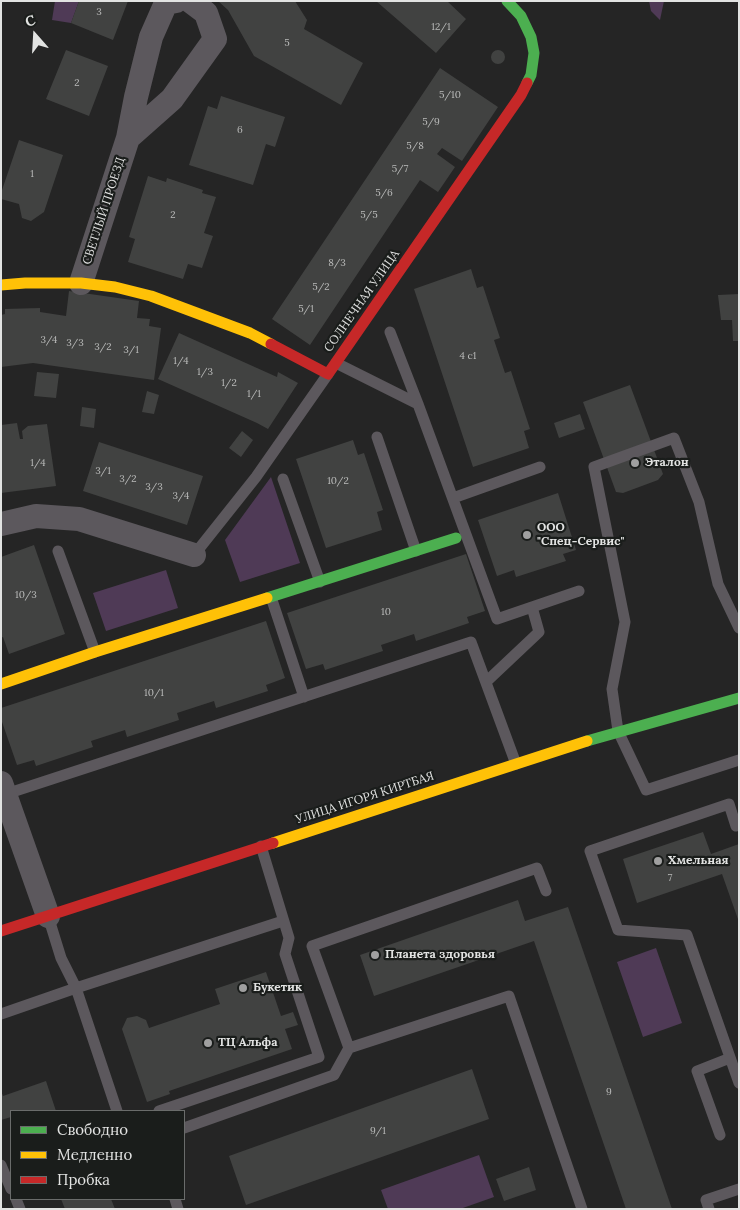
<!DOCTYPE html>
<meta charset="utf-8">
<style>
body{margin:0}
#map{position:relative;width:740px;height:1210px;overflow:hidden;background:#252525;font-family:Lora,serif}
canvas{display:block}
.frame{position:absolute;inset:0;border:2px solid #e2e3e2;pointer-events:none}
.legend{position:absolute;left:10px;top:1110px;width:175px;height:90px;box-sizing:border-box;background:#1a1d1b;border:1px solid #6a6c6b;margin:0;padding:6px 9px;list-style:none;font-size:15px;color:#e2e3e2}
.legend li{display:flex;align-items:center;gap:10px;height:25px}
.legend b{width:25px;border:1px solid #6a6c6b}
.north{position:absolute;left:10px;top:10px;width:50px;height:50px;-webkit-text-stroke:4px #1a1d1b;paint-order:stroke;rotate:341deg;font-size:14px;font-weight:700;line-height:20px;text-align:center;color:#e2e3e2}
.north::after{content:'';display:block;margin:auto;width:18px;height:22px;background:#e2e3e2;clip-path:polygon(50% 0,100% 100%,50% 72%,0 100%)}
</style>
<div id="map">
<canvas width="740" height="1210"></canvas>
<div class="frame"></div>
<ul class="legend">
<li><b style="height:6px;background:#4caf50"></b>Свободно</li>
<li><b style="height:6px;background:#ffc107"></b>Медленно</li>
<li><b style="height:6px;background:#c62828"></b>Пробка</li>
</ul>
<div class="north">С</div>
</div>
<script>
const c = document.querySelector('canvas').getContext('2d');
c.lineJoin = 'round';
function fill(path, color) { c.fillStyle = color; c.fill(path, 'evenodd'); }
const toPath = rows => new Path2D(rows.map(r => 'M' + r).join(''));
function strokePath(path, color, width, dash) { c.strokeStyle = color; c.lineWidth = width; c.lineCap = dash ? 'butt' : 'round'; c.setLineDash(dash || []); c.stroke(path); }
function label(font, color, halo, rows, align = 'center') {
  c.font = font + ' Lora,serif'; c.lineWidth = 4.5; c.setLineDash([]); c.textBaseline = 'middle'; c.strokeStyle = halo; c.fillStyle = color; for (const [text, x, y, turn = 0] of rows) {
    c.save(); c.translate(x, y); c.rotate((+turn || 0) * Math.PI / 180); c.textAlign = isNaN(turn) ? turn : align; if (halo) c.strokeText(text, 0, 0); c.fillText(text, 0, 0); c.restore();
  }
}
fill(toPath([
 [55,1,79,1,71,23,52,20],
 [649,1,664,1,660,20,651,11],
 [271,477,300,563,240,582,225,540],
 [166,570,178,608,106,631,93,593],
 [656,948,682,1023,643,1037,617,962],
 [479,1155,494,1197,460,1209,388,1209,381,1190]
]), '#4f3a56');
fill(toPath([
 [79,1,128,1,113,40,71,23],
 [218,1,295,1,307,20,304,29,363,63,341,105,254,56,228,10],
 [376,1,447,1,466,19,436,53],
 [66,50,108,66,89,116,46,99],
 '491 57a7 7 0 1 1 14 0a7 7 0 1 1-14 0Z',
 [440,68,498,107,462,161,442,148,437,154,455,167,438,192,420,180,310,345,272,319],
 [221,96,285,117,275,147,266,144,253,185,189,165,208,106,217,109],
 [19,140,63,155,44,212,31,221,22,218,19,204,1,199,1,193],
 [148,176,166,182,167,178,203,190,202,193,216,197,204,233,213,236,202,268,188,264,183,279,128,262,135,239,129,237],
 [471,269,477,288,483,286,500,338,494,340,505,373,511,371,530,429,524,431,529,448,473,467,414,289],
 [69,291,139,301,137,318,150,319,149,326,161,328,154,380,33,363,1,367,1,315,5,314,5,309,40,308,40,312,66,316],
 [739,294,739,341,733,341,732,320,721,320,718,295],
 [179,333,277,377,278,372,298,383,268,429,257,423,158,379],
 [37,372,59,374,56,398,34,396],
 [630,385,663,474,658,480,623,493,616,492,583,402],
 [147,391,159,395,154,414,142,412],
 [82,407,96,409,94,428,80,426],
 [580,414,585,429,559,438,554,423],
 [17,423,20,439,23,439,22,431,28,426,47,424,56,486,1,493,1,425],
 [242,431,253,440,241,457,229,448],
 [353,440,358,455,364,453,383,510,377,512,382,530,326,548,296,459],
 [99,442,203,476,187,525,83,491],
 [558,493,576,550,563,554,566,561,516,577,514,570,497,576,478,520],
 [34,545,65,634,9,654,3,637,1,638,1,557],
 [466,554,485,611,467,617,469,623,416,641,414,634,381,645,383,651,325,670,323,664,306,669,287,613],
 [266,621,285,678,266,685,268,691,216,708,214,701,177,713,179,720,127,737,125,730,91,741,93,747,36,766,34,760,17,765,1,719,1,708],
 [703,832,711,854,739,844,739,922,722,874,637,903,623,859],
 [518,900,525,921,568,907,672,1209,626,1209,534,941,374,996,360,955],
 [266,972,281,1016,293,1012,298,1025,285,1029,292,1049,169,1091,170,1094,147,1102,122,1029,127,1018,137,1016,146,1020,149,1028,220,1004,215,989],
 [472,1069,489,1119,246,1205,229,1156],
 [46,1081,56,1111,11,1111,11,1117,1,1120,1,1091,3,1096],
 [529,1167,536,1190,504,1201,496,1179],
 [61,1199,111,1199,115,1209,65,1209]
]), '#414241');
strokePath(toPath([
 [390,332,418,404],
 [336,363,418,404,497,619,579,591],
 [377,437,416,551],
 [283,479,320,582],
 [453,498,540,467],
 [58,551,95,652],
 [194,555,256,477,328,374],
 [271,597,304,697],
 [739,628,718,584,699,502,674,438,594,467,625,622,612,689,618,731,646,790,739,760],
 [486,682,539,632,532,607],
 [3,795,471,642,516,764],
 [736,826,729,804,590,851,618,930,687,935,739,1083],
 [48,916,61,958,76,988,117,1111],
 [1,1014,76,988,283,921],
 [349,1048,312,946,537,868,546,891],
 [159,1111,319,1057,285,954,289,938,261,846],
 [184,1128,334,1075,349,1048,509,996,582,1209],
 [720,1135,697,1071,730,1058],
 [1,1165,11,1189],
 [16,1199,20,1209],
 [175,1199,178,1209],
 [709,1209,706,1200,739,1189]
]), '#5c585d', 11);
strokePath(toPath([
 [128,138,172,99,215,39,206,13,190,1],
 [81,283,128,138,136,97,151,37,166,3,176,1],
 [1,524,36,516,79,519,194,555],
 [1,783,48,916]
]), '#5c585d', 24);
strokePath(toPath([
 [507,1,521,16,531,37,534,53,531,75,527,83],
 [267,598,456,538],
 [587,741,739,698]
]), '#4caf50', 11);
strokePath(toPath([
 [1,285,25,283,81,283,115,287,151,296,250,333,271,344],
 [1,684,95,652,267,598],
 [273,843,587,741]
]), '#ffc107', 11);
strokePath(toPath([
 [271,344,328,374,521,95,527,83],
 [1,931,273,843]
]), '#c62828', 11);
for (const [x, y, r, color] of [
 [635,463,5,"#a0a0a0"],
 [527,535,5,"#a0a0a0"],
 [658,861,5,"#a0a0a0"],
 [375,955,5,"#a0a0a0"],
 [243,988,5,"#a0a0a0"],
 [208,1043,5,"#a0a0a0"]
]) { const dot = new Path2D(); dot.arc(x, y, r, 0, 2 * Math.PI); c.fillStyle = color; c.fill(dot); strokePath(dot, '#1a1d1b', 2); }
label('10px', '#babbba', null, [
 ["3",99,12],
 ["12/1",441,27],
 ["5",287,43],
 ["2",77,83],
 ["5/10",450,95],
 ["5/9",431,122],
 ["6",240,130],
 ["5/8",415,146],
 ["5/7",400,169],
 ["1",32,174],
 ["5/6",384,193],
 ["2",173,215],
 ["5/5",369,215],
 ["8/3",337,263],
 ["5/2",321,287],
 ["5/1",306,309],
 ["3/4",49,340],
 ["3/3",75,343],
 ["3/2",103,347],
 ["3/1",131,350],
 ["4 с1",468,356],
 ["1/4",181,361],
 ["1/3",205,372],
 ["1/2",229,383],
 ["1/1",254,394],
 ["1/4",38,463],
 ["3/1",103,471],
 ["3/2",128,479],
 ["10/2",338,481],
 ["3/3",154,487],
 ["3/4",181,496],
 ["10/3",26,595],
 ["10",386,612],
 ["10/1",154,693],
 ["7",670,878],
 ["9",609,1092],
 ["9/1",378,1131]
]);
label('12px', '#e2e3e2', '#1a1d1b', [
 ["СВЕТЛЫЙ ПРОЕЗД",104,211,-72],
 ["СОЛНЕЧНАЯ УЛИЦА",362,301,-55],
 ["УЛИЦА ИГОРЯ КИРТБАЯ",365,798,-18]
]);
label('bold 12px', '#e2e3e2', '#1a1d1b', [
 ["Эталон",645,463],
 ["ООО",537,528],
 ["\"Спец-Сервис\"",537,542],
 ["Хмельная",668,861],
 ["Планета здоровья",385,955],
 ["Букетик",253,988],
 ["ТЦ Альфа",218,1043]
], 'left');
</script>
